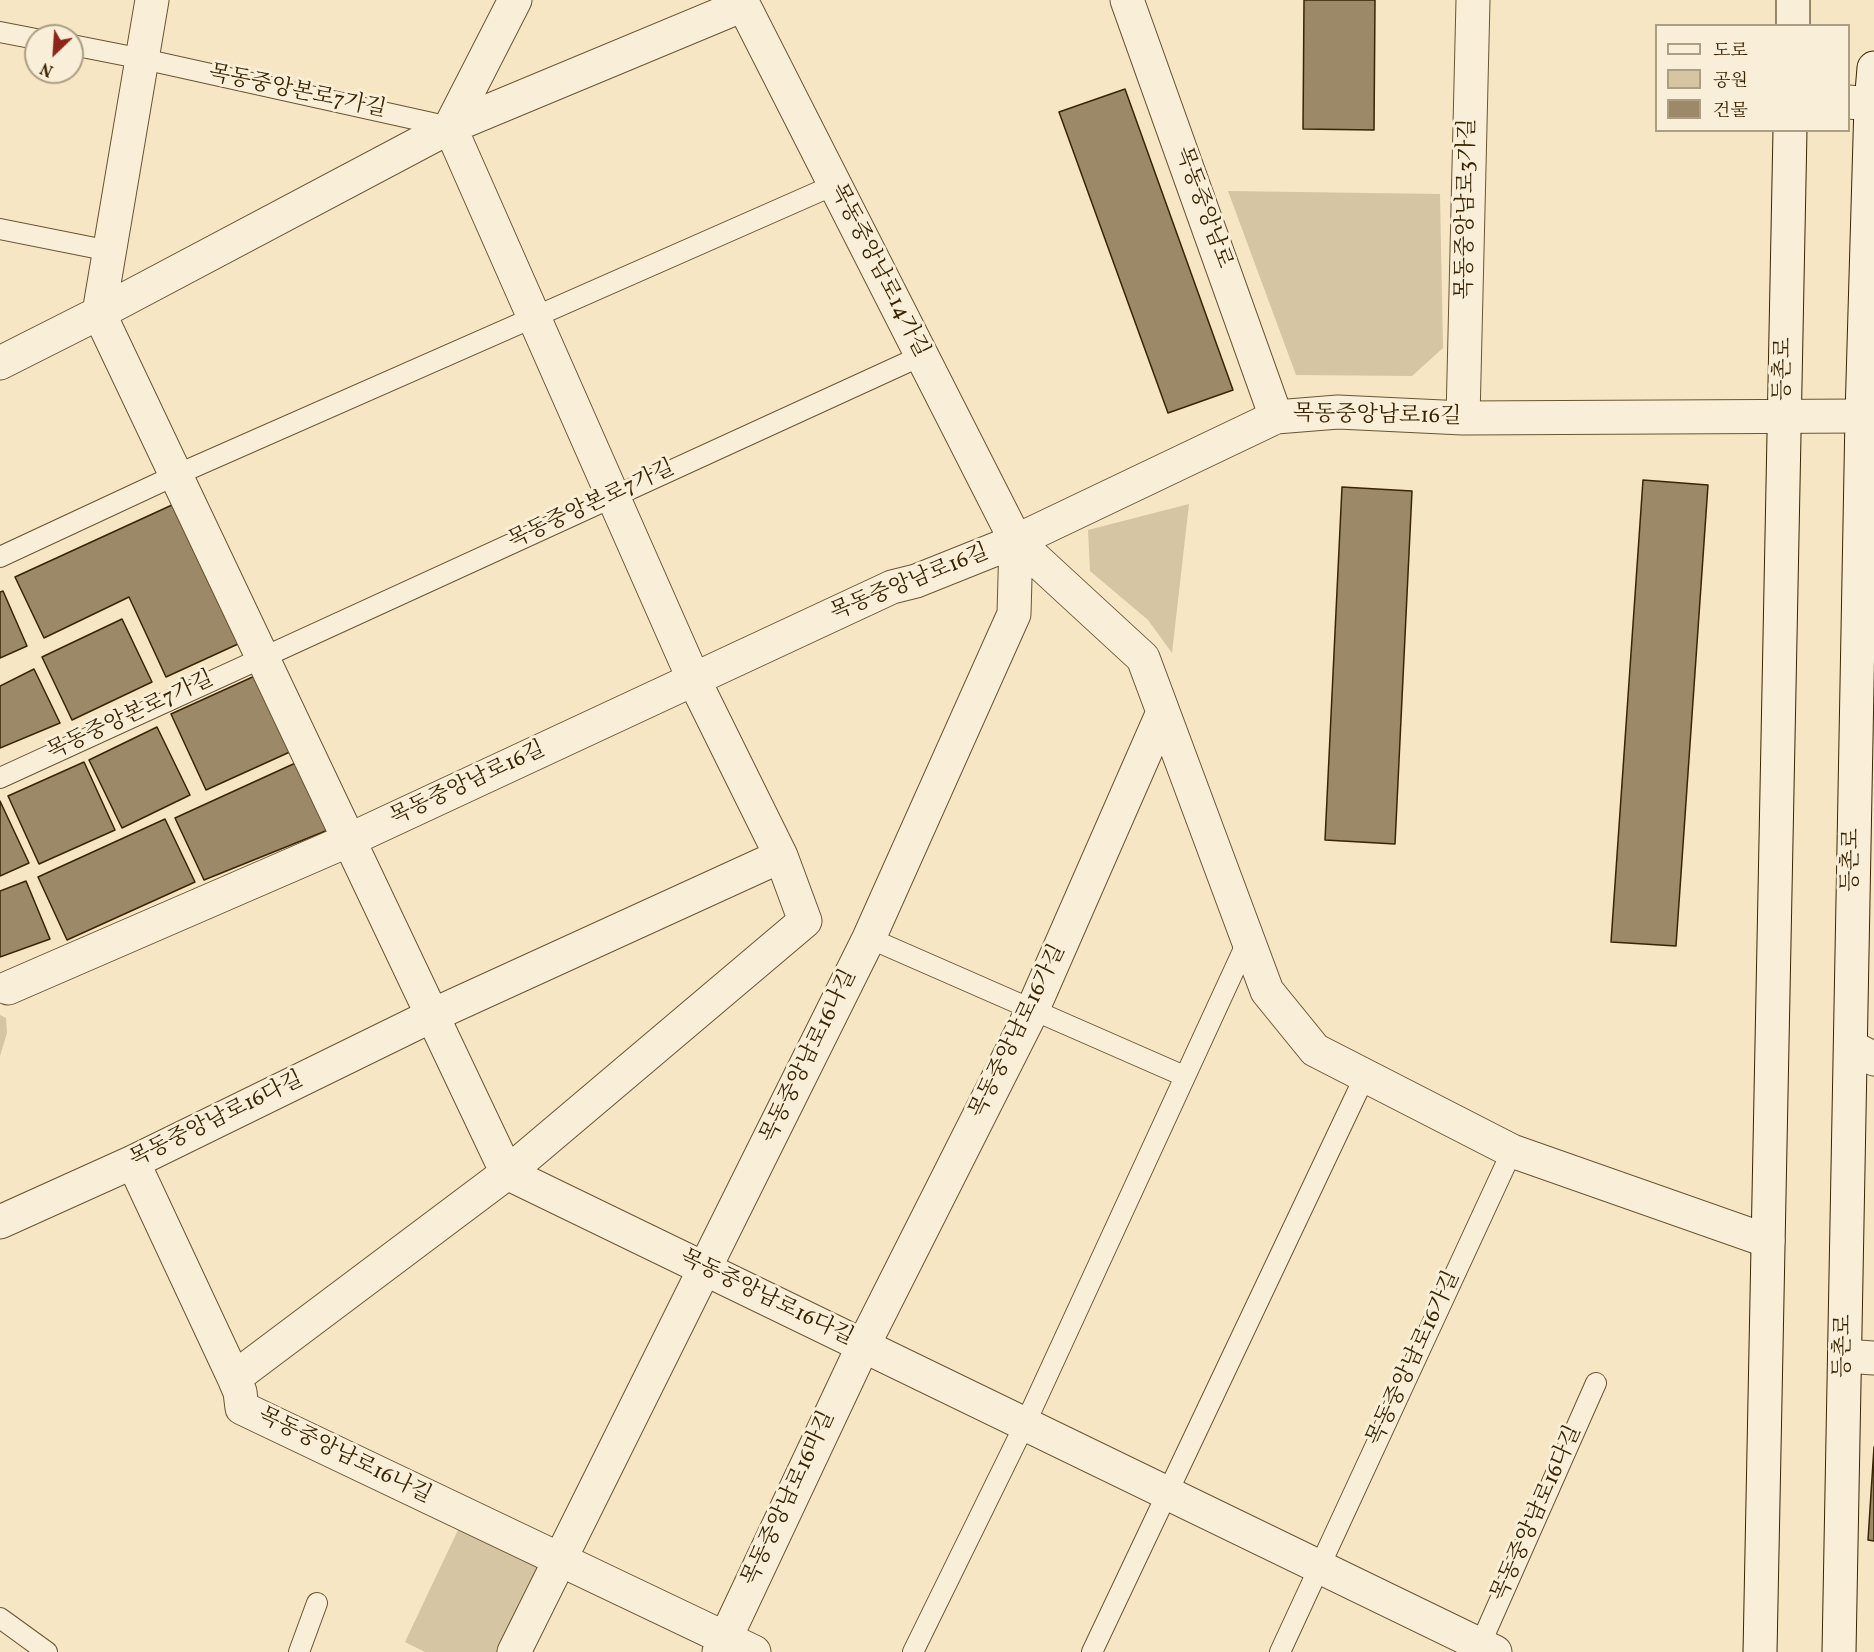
<!DOCTYPE html>
<meta charset="utf-8">
<style>
body{margin:0}
#map{position:relative;width:1874px;height:1652px;overflow:hidden;background:#f6e6c3;font-family:Vollkorn,"Noto Serif KR",serif}
canvas{display:block}
.legend{position:absolute;left:1655px;top:24px;width:195px;height:108px;box-sizing:border-box;background:#f9efd8;border:2px solid #ac9e83;margin:0;padding:8px 10px;list-style:none;font-size:18px;color:#392503}
.legend li{display:flex;align-items:center;gap:12px;height:30px}
.legend b{width:30px;border:2px solid #ac9e83}
.north{position:absolute;left:24px;top:24px;width:60px;height:60px;box-sizing:border-box;background:#f9efd8;border:2px solid #ac9e83;border-radius:50%;rotate:205deg;font-size:16px;font-weight:700;line-height:24px;text-align:center;color:#392503}
.north::after{content:'';display:block;margin:auto;width:21px;height:27px;background:#8f2418;clip-path:polygon(50% 0,100% 100%,50% 72%,0 100%)}
</style>
<div id="map">
<canvas width="1874" height="1652"></canvas>
<ul class="legend">
<li><b style="height:8px;background:#f9efd8"></b>도로</li>
<li><b style="height:16px;background:#d6c5a2"></b>공원</li>
<li><b style="height:16px;background:#9b8967"></b>건물</li>
</ul>
<div class="north">N</div>
</div>
<script>
const c = document.querySelector('canvas').getContext('2d');
c.lineJoin = 'round';
function fill(path, color) { c.fillStyle = color; c.fill(path, 'evenodd'); }
const toPath = rows => new Path2D(rows.map(r => 'M' + r).join(''));
function strokePath(path, color, width, dash) { c.strokeStyle = color; c.lineWidth = width; c.lineCap = dash ? 'butt' : 'round'; c.setLineDash(dash || []); c.stroke(path); }
function label(font, color, halo, rows, align = 'center') {
  c.font = font + ' Vollkorn,"Noto Serif KR",serif'; c.lineWidth = 6; c.setLineDash([]); c.textBaseline = 'middle'; c.strokeStyle = halo; c.fillStyle = color; for (const [text, x, y, turn = 0] of rows) {
    c.save(); c.translate(x, y); c.rotate((+turn || 0) * Math.PI / 180); c.textAlign = isNaN(turn) ? turn : align; if (halo) c.strokeText(text, 0, 0); c.fillText(text, 0, 0); c.restore();
  }
}
fill(toPath([
 [1228,191,1440,194,1443,348,1412,376,1296,375],
 [1189,504,1172,653,1148,620,1090,571,1088,530],
 [0,1015,6,1018,7,1033,0,1056],
 [458,1530,539,1568,500,1652,425,1652,405,1642]
]), '#d6c5a2');
const building = toPath([
 [1304,0,1375,0,1374,130,1303,129,1304,0],
 [1125,89,1233,390,1168,413,1059,112,1125,89],
 [1643,480,1708,485,1676,946,1611,942,1643,480],
 [1342,487,1412,491,1395,844,1325,840,1342,487],
 [172,505,238,644,166,677,129,597,44,638,15,577,172,505],
 [3,591,27,646,0,658,0,592,3,591],
 [122,619,152,682,72,720,42,657,122,619],
 [34,669,60,723,0,748,0,686,34,669],
 [257,675,292,751,206,790,171,714,257,675],
 [157,727,190,795,122,828,89,760,157,727],
 [302,760,333,828,204,880,175,818,302,760],
 [84,762,115,830,39,864,8,796,84,762],
 [0,801,29,863,0,876,0,801],
 [165,819,195,882,67,940,38,877,165,819],
 [26,881,50,939,0,957,0,891,26,881],
 [1874,1447,1874,1541,1868,1540,1874,1447]
]);
fill(building, '#9b8967');
strokePath(building, '#392503', 1.5);
const service = toPath([
 [0,32,36,39],
 [72,45,143,59,450,127],
 [0,229,110,251],
 [0,557,176,475,834,185],
 [0,778,921,356],
 [869,938,1184,1076],
 [0,1618,47,1652],
 [1480,1645,1596,1383],
 [299,1652,317,1603],
 [913,1652,1025,1424,1248,940],
 [1092,1652,1365,1076],
 [1280,1652,1512,1151]
]);
const minor = toPath([
 [152,0,99,313,507,1173,1495,1652],
 [741,0,1016,541,1143,658,1267,991,1315,1050,1512,1151,1768,1241],
 [1127,0,1276,417],
 [1848,102,1874,104],
 [0,363,99,313,450,127,743,5],
 [1463,418,1473,0],
 [8,988,349,840,892,587,916,581,1016,541,1276,417,1338,412,1463,418,1862,416],
 [1852,1047,1874,1059],
 [133,1162,234,1378,240,1392,242,1408,754,1652],
 [0,1222,133,1162,433,1015,781,856,694,680,450,127,515,0],
 [1845,1356,1874,1358],
 [234,1378,507,1173,805,921,781,856],
 [514,1652,869,938,1014,614,1016,541],
 [719,1652,863,1346,1032,1011,1163,712]
]);
const secondary = toPath([
 [1793,26,1793,0],
 [1760,1652,1790,130],
 [1839,1652,1862,416,1871,104,1874,68]
]);
strokePath(service, '#685533', 22);
strokePath(minor, '#685533', 35);
strokePath(secondary, '#392503', 35);
strokePath(service, '#f9efd8', 20);
strokePath(minor, '#f9efd8', 33);
strokePath(secondary, '#f9efd8', 33);
label('22px', '#392503', '#f9efd8', [
 ["목동중앙본로7가길",297,93,12],
 ["목동중앙남로",1202,208,70],
 ["목동중앙남로3가길",1468,209,-89],
 ["목동중앙남로14가길",878,271,63],
 ["등촌로",1785,369,-89],
 ["목동중앙남로16길",1377,417,1],
 ["목동중앙본로7가길",592,506,-25],
 ["목동중앙남로16길",910,584,-22],
 ["목동중앙본로7가길",131,717,-25],
 ["목동중앙남로16길",468,785,-25],
 ["등촌로",1853,860,-89],
 ["목동중앙남로16가길",1019,1032,-64],
 ["목동중앙남로16나길",810,1057,-64],
 ["목동중앙남로16다길",217,1121,-26],
 ["목동중앙남로16다길",766,1299,26],
 ["등촌로",1845,1346,-89],
 ["목동중앙남로16가길",1415,1359,-65],
 ["목동중앙남로16나길",344,1457,26],
 ["목동중앙남로16마길",790,1499,-65],
 ["목동중앙남로16다길",1538,1514,-66]
]);
</script>
